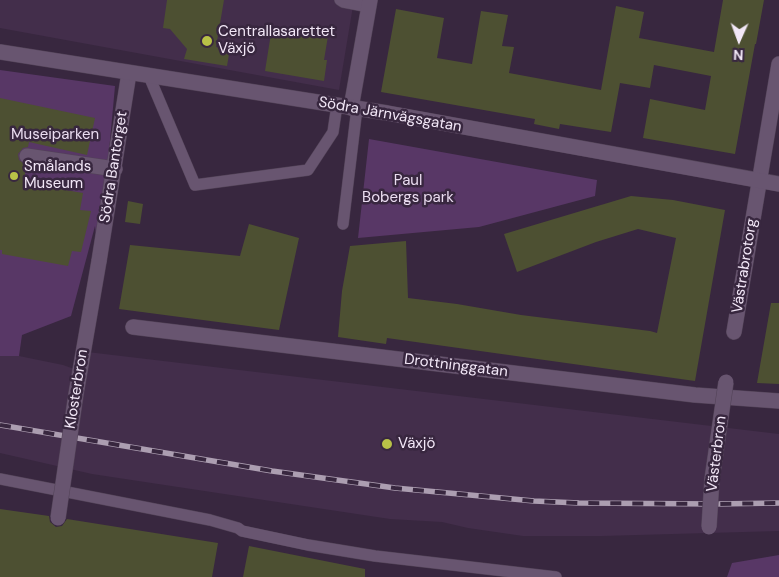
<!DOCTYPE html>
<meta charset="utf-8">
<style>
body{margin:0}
#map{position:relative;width:779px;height:577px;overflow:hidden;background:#38273f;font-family:"DM Sans",sans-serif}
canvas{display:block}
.north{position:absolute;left:714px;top:15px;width:50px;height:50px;-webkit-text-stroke:4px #38273f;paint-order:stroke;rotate:182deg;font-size:14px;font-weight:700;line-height:20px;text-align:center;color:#f2e7f7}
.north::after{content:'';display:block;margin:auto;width:18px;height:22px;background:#f2e7f7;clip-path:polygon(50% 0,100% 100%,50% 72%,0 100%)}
</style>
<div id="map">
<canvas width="779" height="577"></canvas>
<div class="north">N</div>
</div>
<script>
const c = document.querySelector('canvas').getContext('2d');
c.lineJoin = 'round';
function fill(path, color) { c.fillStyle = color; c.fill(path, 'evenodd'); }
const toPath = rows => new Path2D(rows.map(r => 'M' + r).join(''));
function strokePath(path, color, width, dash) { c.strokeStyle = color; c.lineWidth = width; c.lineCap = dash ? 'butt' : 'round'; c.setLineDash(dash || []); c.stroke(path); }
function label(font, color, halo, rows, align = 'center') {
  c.font = font + ' "DM Sans",sans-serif'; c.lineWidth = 5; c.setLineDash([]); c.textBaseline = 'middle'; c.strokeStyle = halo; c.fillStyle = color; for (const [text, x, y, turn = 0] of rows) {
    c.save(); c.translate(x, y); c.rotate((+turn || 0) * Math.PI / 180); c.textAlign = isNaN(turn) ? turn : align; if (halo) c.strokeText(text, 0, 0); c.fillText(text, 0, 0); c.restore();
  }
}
fill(toPath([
 [0,0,354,0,339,90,0,28],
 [79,351,779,434,779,531,602,536,523,536,468,528,442,522,390,519,92,474,0,453,0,356,19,356,63,365,77,370]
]), '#432e4b');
fill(toPath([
 [0,70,115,86,99,261,95,226,71,316,22,335,19,356,0,356],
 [369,139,597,180,595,196,479,227,358,238],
 [779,555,779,577,727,577,732,563]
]), '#583766');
fill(toPath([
 [167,0,224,0,216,47,230,49,227,66,184,59,187,49,170,29,163,28],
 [723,0,764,0,756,44,755,44,735,154,643,138,650,99,705,110,711,76,654,65,650,88,620,83,611,132,560,124,559,129,534,124,535,119,381,92,396,9,444,18,437,58,472,64,481,11,508,15,502,46,514,47,509,73,601,90,616,6,644,12,639,38,714,52],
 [272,27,328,36,324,60,327,60,324,81,265,71],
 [0,98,95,118,87,155,29,142,28,147,23,148,18,154,19,160,26,165,24,183,83,193,80,210,91,211,81,252,72,251,68,266,2,254,2,250,0,250],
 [631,196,673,200,725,210,695,381,387,338,386,344,338,337,342,291,350,246,406,241,408,298,457,304,521,315,650,331,657,333,676,238,638,229,596,242,517,272,504,234],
 [128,201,143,204,140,224,125,222],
 [249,224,299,238,279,330,119,309,130,245,240,256],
 [771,303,779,303,779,384,757,383],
 [0,509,49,516,50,522,56,527,62,526,67,519,218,543,212,577,0,577],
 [249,546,365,569,365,577,243,577]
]), '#4d5032');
const lane = toPath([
 [340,0,343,2,369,7],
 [149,76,195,185,308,170,333,132,337,105],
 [343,224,357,108],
 [0,479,210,520,238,528,242,531,308,545,375,556,556,577]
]);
const street = toPath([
 [351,108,370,0],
 [27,156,115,169],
 [99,261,129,73],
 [133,327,695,395,779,401],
 [734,332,779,64]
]);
const secondary = toPath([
 [0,52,387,113,779,184]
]);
strokePath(lane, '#524357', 12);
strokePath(street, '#524357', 16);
strokePath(secondary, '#524357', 16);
strokePath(lane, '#685570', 11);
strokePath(street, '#685570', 15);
strokePath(secondary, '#685570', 15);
const rail = toPath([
 [0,425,272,471,395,488,534,501,579,503,716,504,779,503]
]);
strokePath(rail, '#ac9eb1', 5.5);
strokePath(rail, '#38273f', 4, [11]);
const streetBridge = toPath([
 [58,518,76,394,99,261],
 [709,527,712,479,726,382]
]);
strokePath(streetBridge, '#524357', 16, []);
strokePath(streetBridge, '#685570', 15);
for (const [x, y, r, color] of [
 [207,41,6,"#b8c147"],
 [14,176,5,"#b8c147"],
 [387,444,6,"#b8c147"]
]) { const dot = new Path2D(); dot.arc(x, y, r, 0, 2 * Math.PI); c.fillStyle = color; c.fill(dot); strokePath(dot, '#38273f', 2); }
label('15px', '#f2e7f7', '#38273f', [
 ["Centrallasarettet",218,32],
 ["Växjö",218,49],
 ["Smålands",24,167],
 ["Museum",24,184],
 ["Växjö",398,444]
], 'left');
label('15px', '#f2e7f7', '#38273f', [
 ["Södra Järnvägsgatan",390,115,10],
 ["Södra Bantorget",114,167,-81],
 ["Västrabrotorg",745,266,-81],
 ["Drottninggatan",456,366,7],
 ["Klosterbron",77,389,-81],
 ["Västerbron",717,454,-83]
]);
label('15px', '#ebddf1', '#38273f', [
 ["Museiparken",55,135],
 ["Paul",408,181],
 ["Bobergs park",408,198]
]);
</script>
